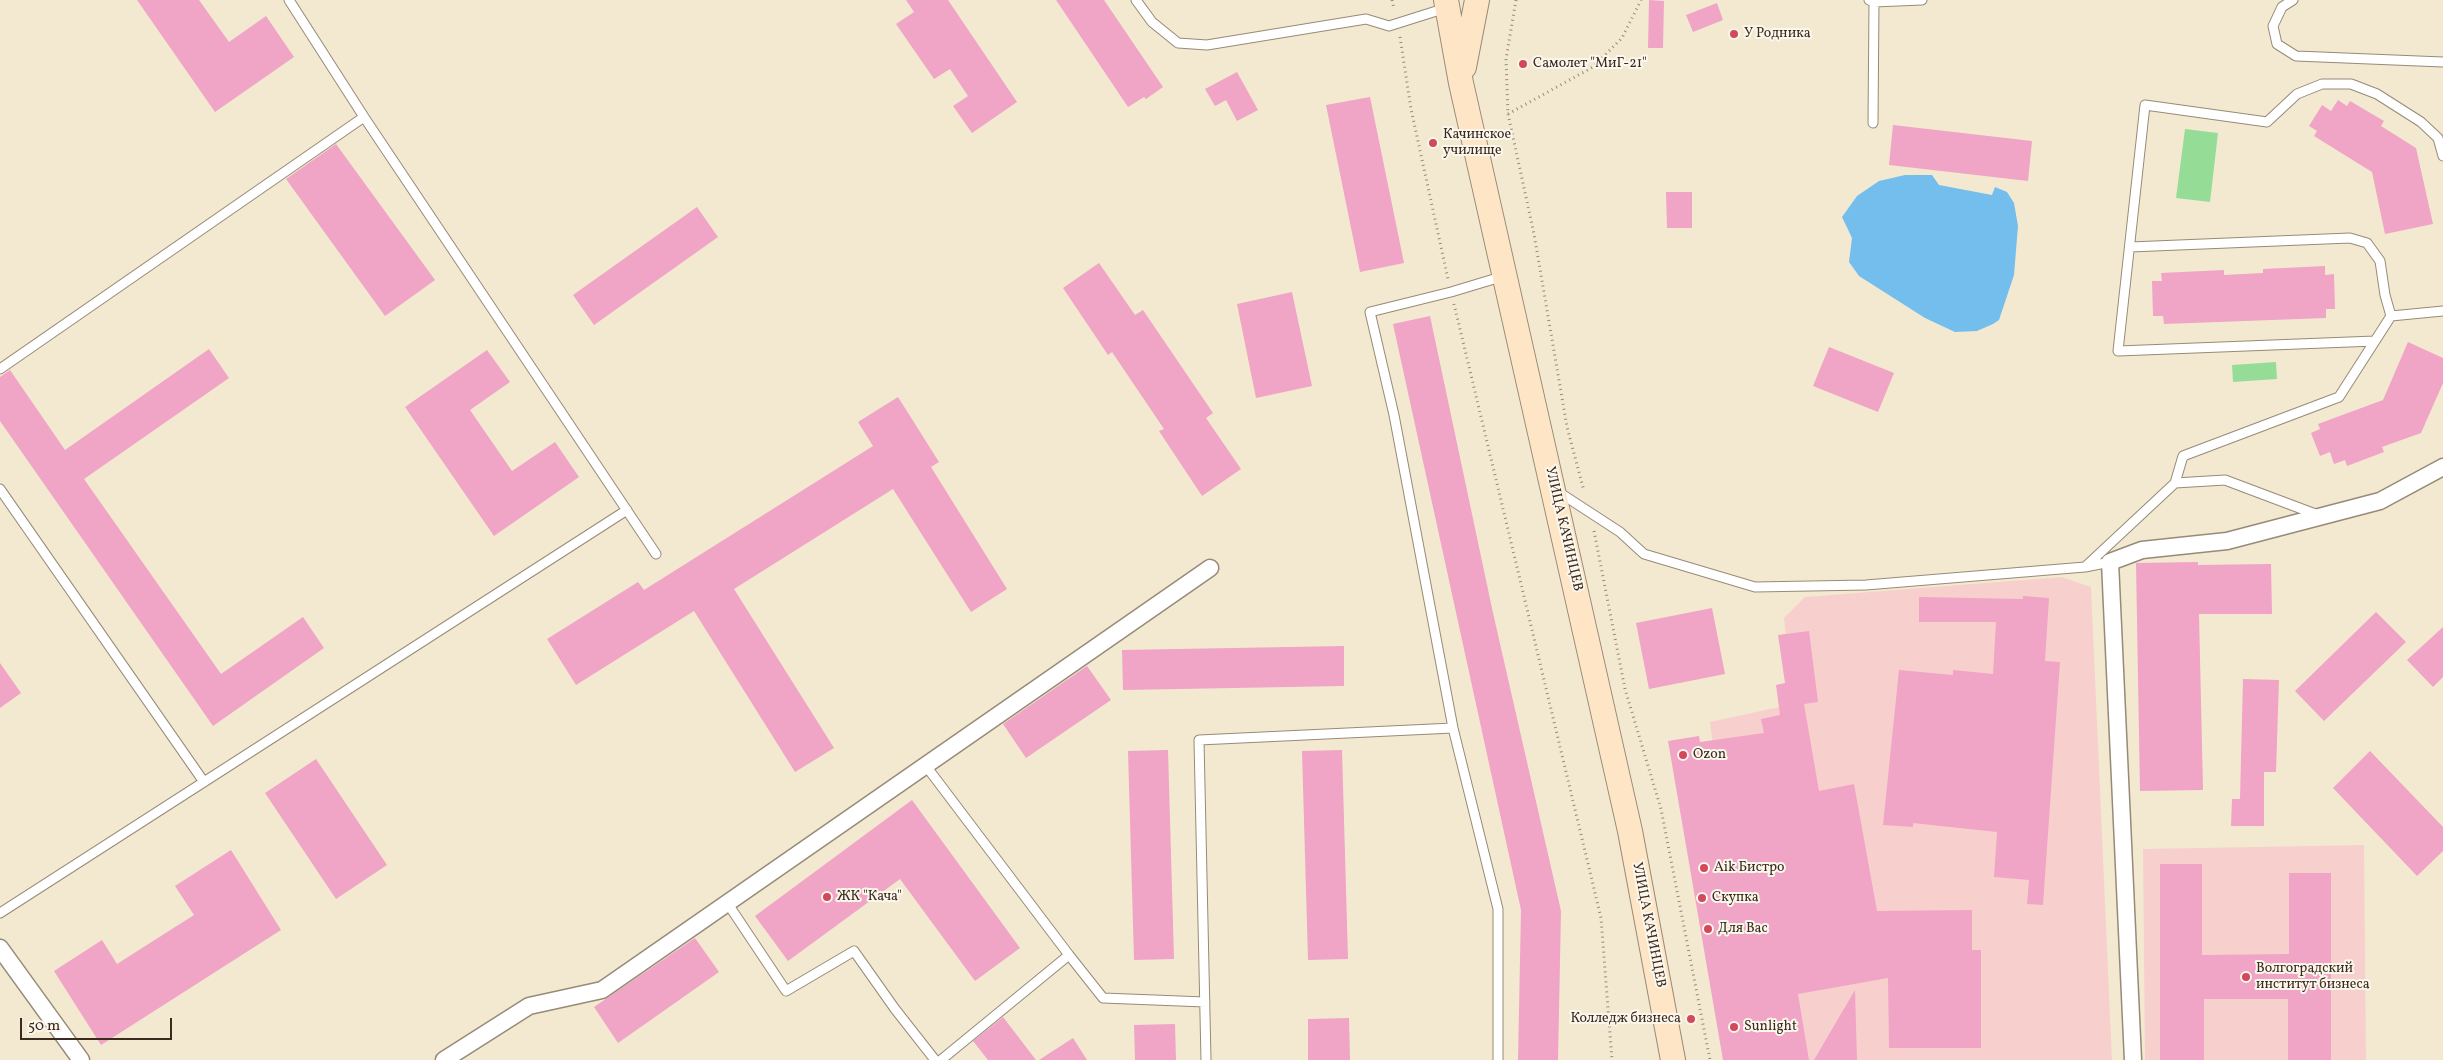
<!DOCTYPE html>
<meta charset="utf-8">
<style>
body{margin:0}
#map{position:relative;width:2443px;height:1060px;overflow:hidden;background:#f3e9d1;font-family:Vollkorn,serif}
canvas{display:block}
.scale{position:absolute;left:20px;top:1018px;width:152px;height:22px;box-sizing:border-box;border:2px solid #3b2a1e;border-top:0;padding-left:6px;font-size:15px;line-height:18px;white-space:nowrap;color:#3b2a1e;-webkit-text-stroke:4px #fbf7ec;paint-order:stroke}
</style>
<div id="map">
<canvas width="2443" height="1060"></canvas>
<div class="scale">50 m</div>
</div>
<script>
const c = document.querySelector('canvas').getContext('2d');
c.lineJoin = 'round';
function fill(path, color) { c.fillStyle = color; c.fill(path, 'evenodd'); }
const toPath = rows => new Path2D(rows.map(r => 'M' + r).join(''));
function strokePath(path, color, width, dash) { c.strokeStyle = color; c.lineWidth = width; c.lineCap = dash ? 'butt' : 'round'; c.setLineDash(dash || []); c.stroke(path); }
function label(font, color, halo, rows, align = 'center') {
  c.font = font + ' Vollkorn,serif'; c.lineWidth = 4; c.setLineDash([]); c.textBaseline = 'middle'; c.strokeStyle = halo; c.fillStyle = color; for (const [text, x, y, turn = 0] of rows) {
    c.save(); c.translate(x, y); c.rotate((+turn || 0) * Math.PI / 180); c.textAlign = isNaN(turn) ? turn : align; if (halo) c.strokeText(text, 0, 0); c.fillText(text, 0, 0); c.restore();
  }
}
fill(toPath([
 [2062,577,2091,587,2112,1060,1752,1060,1710,722,1793,704,1784,618,1805,597],
 [2364,845,2366,1060,2145,1060,2143,849]
]), '#f7d0cd');
fill(toPath([
 [2185,129,2218,133,2210,202,2176,198],
 [2276,362,2277,379,2233,382,2232,365]
]), '#95dd97');
fill(toPath([
 [1905,175,1932,175,1939,185,1992,195,1995,187,2007,192,2014,203,2018,226,2014,275,1999,320,1993,324,1977,331,1955,332,1925,318,1859,276,1849,262,1852,238,1842,217,1857,196,1879,181]
]), '#73beed');
fill(toPath([
 [137,0,199,0,229,42,266,16,294,57,215,112],
 [906,0,948,0,1017,102,972,133,953,106,968,96,950,69,934,79,896,24,914,12],
 [1056,0,1104,0,1163,87,1146,99,1144,97,1128,107],
 [1649,0,1664,1,1663,48,1648,48],
 [1717,3,1723,20,1693,32,1686,15],
 [1237,72,1258,110,1237,121,1226,100,1215,106,1205,89],
 [1370,97,1404,263,1360,272,1326,105],
 [2338,100,2347,106,2350,101,2384,121,2381,126,2416,148,2433,224,2385,234,2372,172,2314,136,2317,131,2309,126,2322,105,2331,111],
 [1893,125,2032,141,2028,181,1889,165],
 [336,144,435,280,385,316,286,179],
 [1666,192,1692,192,1692,228,1667,228],
 [697,207,718,237,594,325,573,295],
 [1099,263,1135,315,1143,310,1213,413,1206,418,1241,469,1202,496,1159,431,1164,429,1112,352,1108,355,1063,288],
 [2325,266,2325,275,2334,274,2335,309,2326,309,2326,318,2164,324,2163,316,2153,316,2152,281,2162,281,2161,273,2224,270,2224,275,2263,273,2263,269],
 [1292,292,1312,386,1256,398,1237,304],
 [1430,316,1493,613,1561,911,1558,1060,1518,1060,1521,910,1393,324],
 [2408,342,2443,358,2443,383,2421,433,2382,447,2384,452,2347,466,2345,460,2334,464,2330,452,2320,456,2311,433,2320,429,2318,424,2383,400],
 [1829,347,1894,373,1878,412,1813,386],
 [209,349,229,378,84,479,221,674,303,617,324,648,213,726,0,421,0,377,10,370,65,450],
 [487,350,510,382,470,410,512,471,555,442,579,477,494,536,405,407],
 [898,397,939,462,931,467,1007,589,971,612,893,489,734,589,834,748,795,772,694,611,576,685,547,639,638,582,644,590,873,446,858,422],
 [2198,562,2198,565,2271,564,2272,614,2199,614,2203,790,2140,791,2136,563],
 [2023,596,2049,598,2045,661,2060,662,2043,905,2027,904,2029,880,1994,877,1997,832,1913,823,1913,827,1883,825,1899,670,1953,675,1953,670,1993,674,1996,622,1919,622,1919,597,2023,599],
 [1712,608,1725,674,1649,689,1636,623],
 [2376,612,2406,642,2324,721,2295,691],
 [2443,627,2443,677,2433,687,2407,660],
 [1809,631,1818,702,1804,704,1819,791,1854,784,1877,911,1972,910,1972,950,1981,950,1981,1048,1889,1048,1888,978,1798,994,1809,1060,1723,1060,1668,741,1699,736,1700,742,1764,733,1761,719,1780,715,1776,685,1785,683,1778,635],
 [1344,646,1344,686,1123,690,1122,650],
 [0,663,21,693,0,708],
 [1087,666,1111,700,1026,758,1003,724],
 [2243,679,2279,680,2276,772,2264,772,2264,826,2231,826,2232,799,2240,799],
 [1168,750,1174,959,1134,960,1128,751],
 [1342,750,1348,959,1308,960,1302,751],
 [2370,751,2443,827,2443,851,2417,876,2333,788],
 [316,759,387,865,336,899,265,793],
 [912,800,1020,948,975,981,900,879,788,961,755,916],
 [231,850,281,930,101,1045,54,971,102,940,117,964,194,915,175,886],
 [2160,864,2202,864,2202,955,2289,954,2289,873,2331,873,2331,1060,2288,1060,2288,999,2204,999,2204,1060,2160,1060],
 [695,938,719,972,618,1043,594,1007],
 [1855,990,1857,1060,1814,1060],
 [1003,1017,1036,1060,988,1060,973,1041],
 [1349,1018,1350,1060,1308,1060,1308,1019],
 [1175,1024,1176,1060,1135,1060,1134,1025],
 [1073,1038,1087,1060,1039,1060]
]), '#f0a4c6');
const lane = toPath([
 [1136,0,1152,22,1178,43,1207,45,1366,19,1389,26,1446,8],
 [1869,0,1874,2,1873,123],
 [2293,0,2282,7,2273,26,2277,44,2296,56,2443,62],
 [1874,2,1922,0],
 [364,117,656,554],
 [2130,247,2350,238,2367,243,2380,261,2385,295,2391,316],
 [2375,341,2118,351,2145,105,2267,122,2297,94,2322,84,2351,84,2377,94,2421,122,2438,138,2443,156],
 [0,369,364,117,289,0],
 [2175,483,2183,456,2339,397,2391,316,2443,311],
 [0,489,204,782],
 [1557,491,1620,532,1644,554,1755,587,1866,585,2085,567,2110,562],
 [2085,567,2175,483,2225,480,2318,515],
 [926,766,1069,955,941,1060],
 [728,904,786,991,854,951,895,1009,935,1060],
 [0,913,627,510],
 [1069,955,1103,998,1205,1002],
 [1206,1060,1199,740,1453,728],
 [1498,1060,1498,909,1453,728,1394,415,1370,312,1451,292,1504,276]
]);
const street = toPath([
 [0,948,81,1060],
 [444,1060,529,1006,602,990,1210,568],
 [2133,1060,2110,562,2142,550,2227,541,2380,501,2443,467]
]);
const secondary = toPath([
 [1446,0,1461,83,1630,831,1673,1060],
 [1464,67,1477,0]
]);
strokePath(lane, '#978a78', 11);
strokePath(street, '#978a78', 19);
strokePath(secondary, '#978a78', 26);
strokePath(toPath([
 [1392,0,1394,9],
 [1516,0,1506,59,1508,114,1534,234,1567,427,1584,491],
 [1400,37,1411,109,1448,279],
 [1508,114,1593,67,1622,38,1641,0],
 [1454,304,1601,918,1612,1060],
 [1594,531,1625,689,1661,809,1710,1060]
]), '#978a78', 3, [1, 4]);
strokePath(lane, '#fff', 9);
strokePath(street, '#fff', 16);
strokePath(secondary, '#fee5c5', 24);
for (const [x, y, r, color] of [
 [1734,34,5,"#d1495b"],
 [1523,64,5,"#d1495b"],
 [1433,143,5,"#d1495b"],
 [1683,755,5,"#d1495b"],
 [1704,868,5,"#d1495b"],
 [827,897,5,"#d1495b"],
 [1702,898,5,"#d1495b"],
 [1708,929,5,"#d1495b"],
 [2246,977,5,"#d1495b"],
 [1691,1019,5,"#d1495b"],
 [1734,1027,5,"#d1495b"]
]) { const dot = new Path2D(); dot.arc(x, y, r, 0, 2 * Math.PI); c.fillStyle = color; c.fill(dot); strokePath(dot, '#fbf7ec', 2); }
label('14px', '#3b2a1e', '#fbf7ec', [
 ["У Родника",1744,34],
 ["Самолет \"МиГ-21\"",1533,64],
 ["Качинское",1443,135],
 ["училище",1443,151],
 ["Ozon",1693,755],
 ["Aik Бистро",1714,868],
 ["ЖК \"Кача\"",837,897],
 ["Скупка",1712,898],
 ["Для Вас",1718,929],
 ["Волгоградский",2256,969],
 ["институт бизнеса",2256,985],
 ["Колледж бизнеса",1681,1019,"right"],
 ["Sunlight",1744,1027]
], 'left');
label('14px', '#3b2a1e', '#fbf7ec', [
 ["УЛИЦА КАЧИНЦЕВ",1563,529,77],
 ["УЛИЦА КАЧИНЦЕВ",1648,925,79]
]);
</script>
